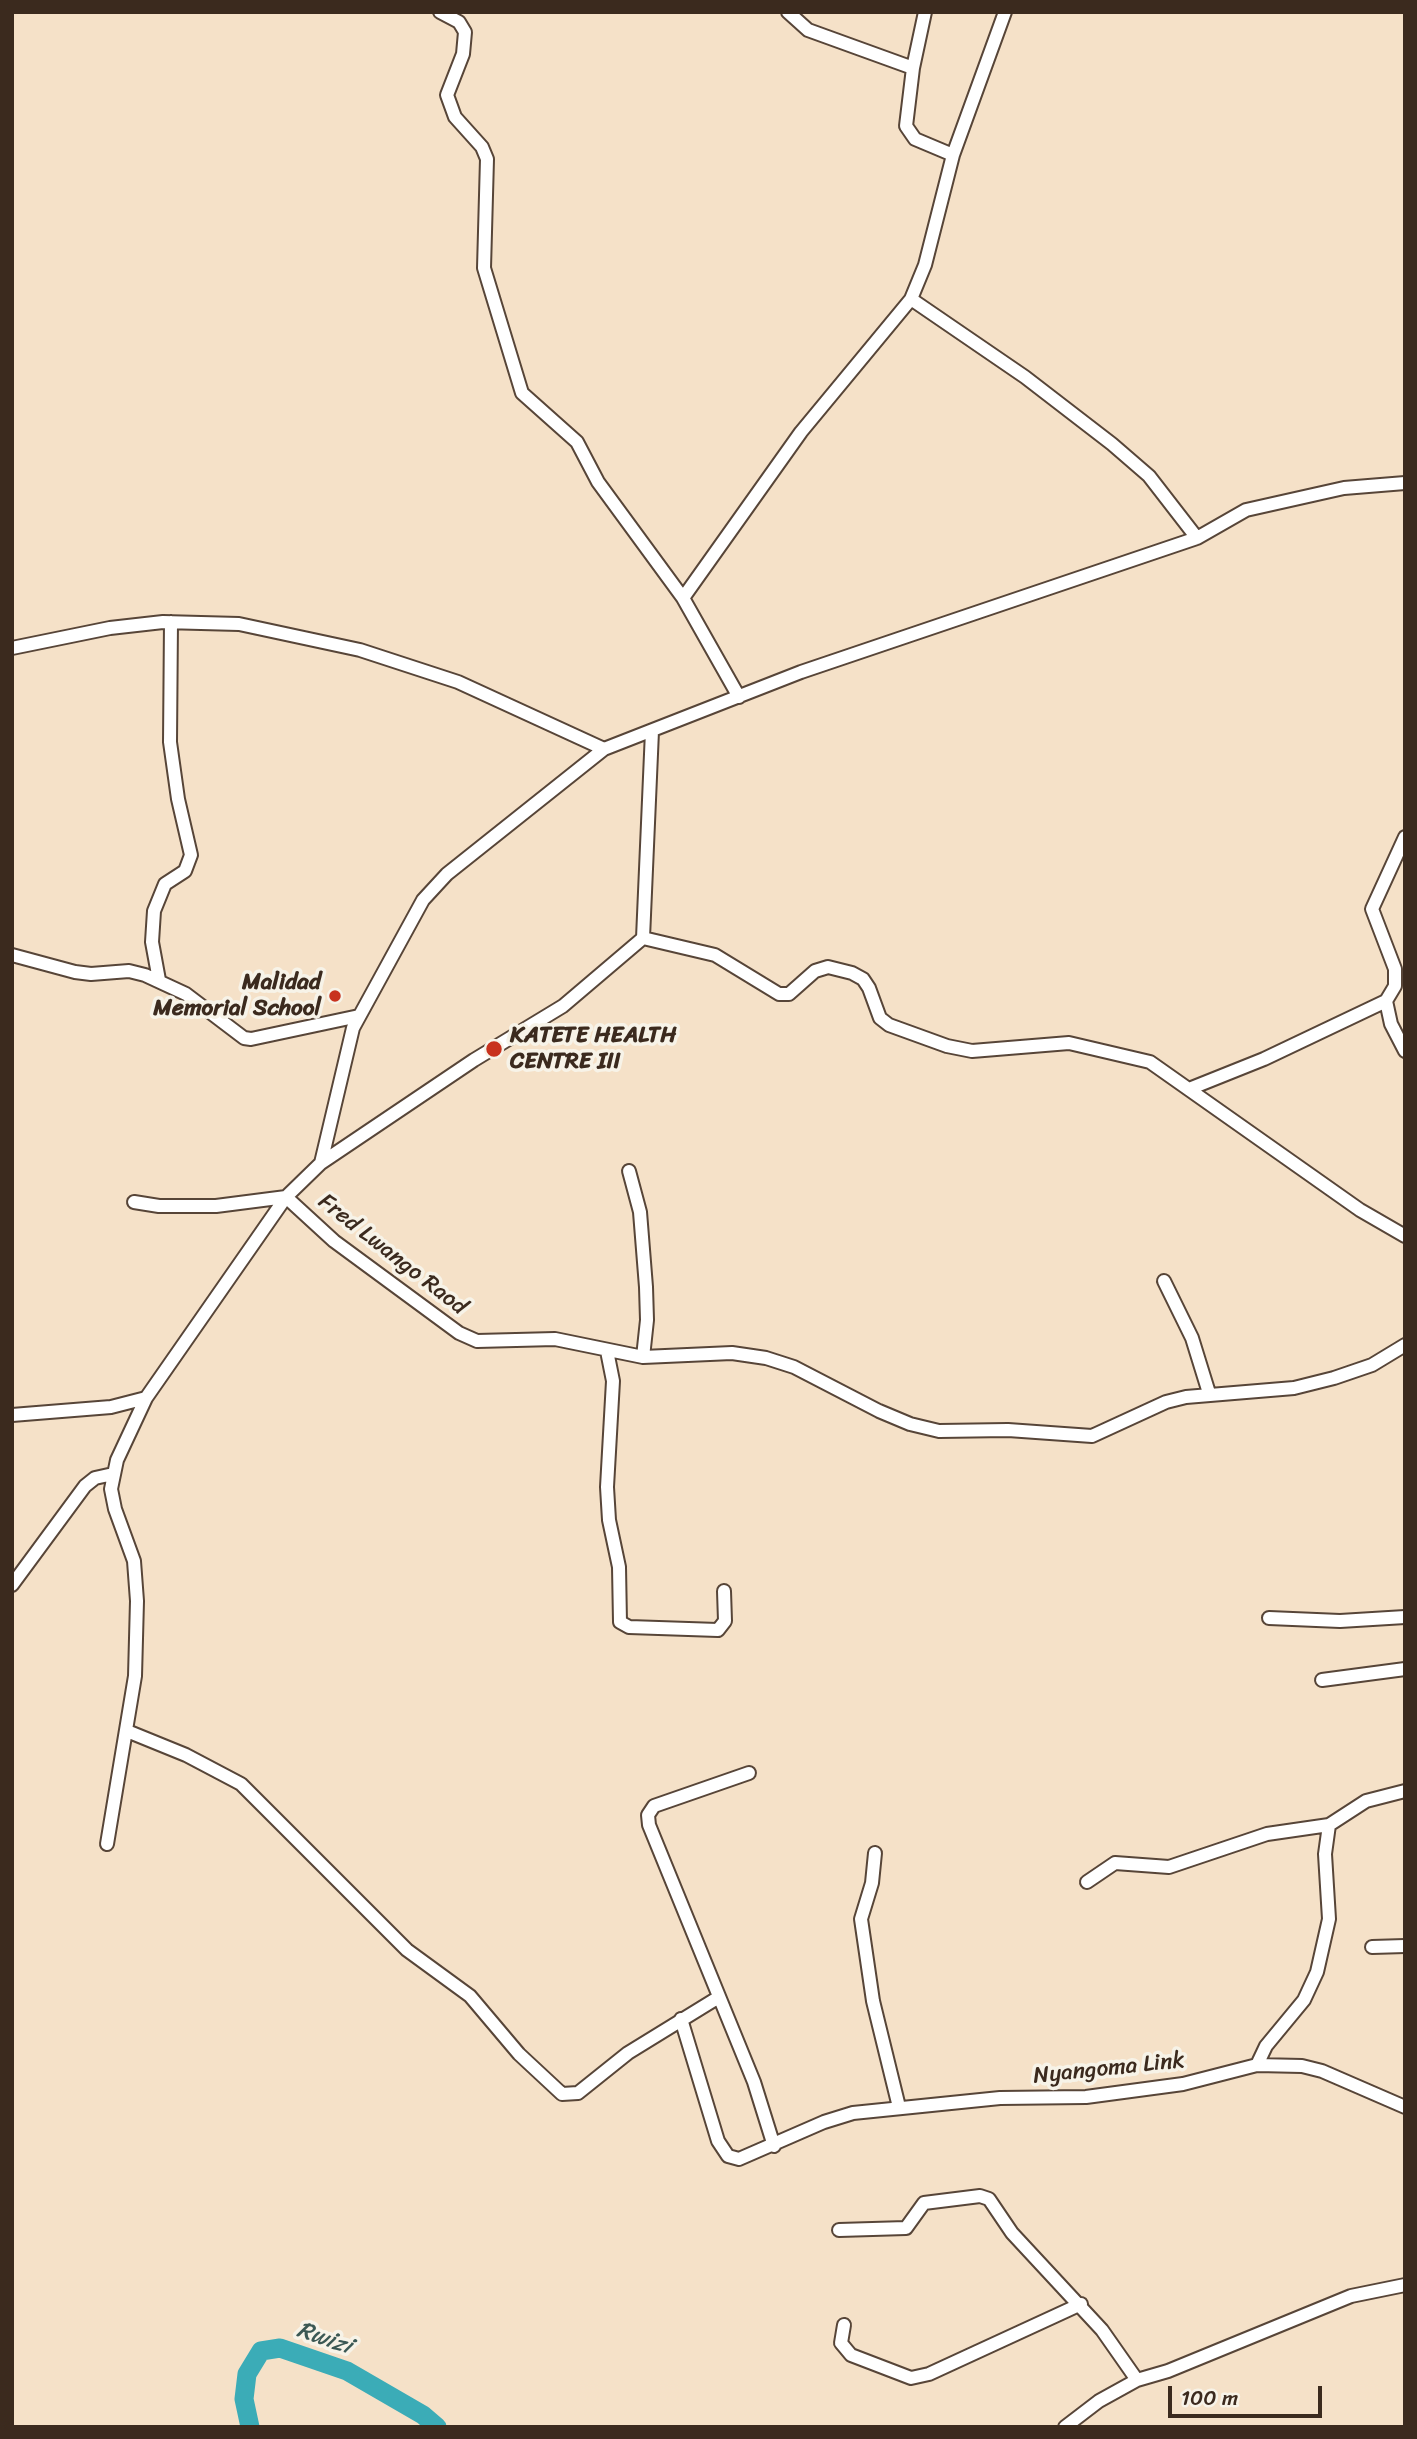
<!DOCTYPE html>
<style>
body{margin:0}
#map{position:relative;width:1417px;height:2439px;overflow:hidden;background:#f5e1c8;font-family:Sriracha,sans-serif}
canvas{display:block}
.frame{position:absolute;inset:0;border:14px solid #3b2a1e;pointer-events:none}
.scale{position:absolute;left:1168px;top:2386px;width:154px;height:32px;box-sizing:border-box;border:4px solid #3b2a1e;border-top:0;padding-left:9px;font-size:21px;line-height:24px;white-space:nowrap;color:#3b2a1e;-webkit-text-stroke:5px #f7f3e8;paint-order:stroke}
</style>
<div id="map">
<canvas width="1417" height="2439"></canvas>
<div class="frame"></div>
<div class="scale">100 m</div>
</div>
<script>
const c = document.querySelector('canvas').getContext('2d');
c.lineJoin = 'round';
const toPath = rows => new Path2D(rows.map(r => 'M' + r).join(''));
function strokePath(path, color, width, dash) { c.strokeStyle = color; c.lineWidth = width; c.lineCap = dash ? 'butt' : 'round'; c.setLineDash(dash || []); c.stroke(path); }
function label(font, color, halo, rows, align = 'center') {
  c.font = font + ' Sriracha,sans-serif'; c.lineWidth = 7; c.setLineDash([]); c.textBaseline = 'middle'; c.strokeStyle = halo; c.fillStyle = color; for (const [text, x, y, turn = 0] of rows) {
    c.save(); c.translate(x, y); c.rotate((+turn || 0) * Math.PI / 180); c.textAlign = isNaN(turn) ? turn : align; if (halo) c.strokeText(text, 0, 0); c.fillText(text, 0, 0); c.restore();
  }
}
strokePath(toPath([
 [250,2427,244,2399,247,2374,261,2351,280,2348,347,2371,423,2415,437,2427]
]), '#3bacb7', 19);
const minor = toPath([
 [440,12,459,22,465,32,463,54,447,95,455,117,482,147,487,159,484,268,522,393,577,442,598,482,683,598,739,697],
 [788,12,808,30,913,68],
 [925,12,913,68,906,126,915,139,953,155],
 [1005,12,953,155,925,265,911,299,1025,377,1112,444,1149,476,1197,538],
 [683,598,801,432,911,299],
 [12,648,110,628,163,622,239,624,360,650,458,682,604,749],
 [1405,837,1372,909,1395,969,1395,986,1386,1001,1391,1024,1405,1051],
 [643,938,715,955,779,994,789,994,815,971,828,967,852,973,863,979,869,988,880,1018,889,1025,947,1046,972,1051,1069,1043,1150,1062,1360,1210,1405,1236],
 [12,955,75,972,91,974,129,971,145,975,186,994,244,1038,251,1039,359,1016],
 [159,980,152,942,154,911,165,884,185,871,191,855,178,799,170,742,171,622],
 [1189,1089,1264,1059,1386,1001],
 [321,1163,474,1060,563,1006,643,938,652,731],
 [629,1171,640,1212,646,1287,647,1320,643,1357],
 [134,1202,159,1206,216,1206,286,1197,334,1241,459,1333,477,1341,555,1339,643,1357,732,1353,766,1358,794,1367,879,1411,910,1424,939,1431,1008,1430,1092,1436,1166,1402,1186,1397,1294,1388,1334,1378,1372,1365,1405,1345],
 [1164,1281,1192,1338,1209,1393],
 [607,1351,613,1381,607,1487,609,1520,619,1567,620,1622,629,1627,718,1630,725,1621,724,1591],
 [12,1415,111,1407,146,1398,286,1197,321,1163,353,1028,423,900,447,874,604,749,801,672,1197,538,1246,510,1344,488,1405,483],
 [12,1585,85,1486,95,1478,113,1474],
 [1269,1618,1340,1621,1405,1617],
 [1322,1680,1405,1669],
 [127,1731,186,1755,241,1784,407,1950,470,1996,519,2054,562,2094,578,2093,628,2053,719,1997],
 [749,1773,654,1806,648,1815,649,1825,754,2082,774,2146],
 [107,1844,135,1676,137,1601,134,1561,115,1509,111,1489,117,1460,146,1398],
 [875,1853,872,1883,861,1919,873,2001,899,2107],
 [1087,1882,1115,1863,1169,1867,1267,1834,1329,1825,1366,1801,1405,1791],
 [1372,1947,1405,1946],
 [681,2019,718,2141,728,2156,739,2159,824,2122,853,2113,1000,2098,1086,2097,1183,2084,1257,2065,1302,2066,1322,2071,1405,2107],
 [1257,2065,1266,2046,1304,2000,1317,1972,1329,1919,1325,1854,1329,1825],
 [839,2230,906,2228,924,2203,980,2196,989,2199,1012,2233,1102,2330,1137,2380],
 [844,2325,841,2343,851,2355,911,2378,929,2374,1081,2304],
 [1065,2427,1099,2401,1137,2380,1168,2371,1351,2296,1405,2285]
]);
strokePath(minor, '#574538', 16);
strokePath(minor, '#fff', 12);
for (const [x, y, r, color] of [
 [335,996,7,"#c8321e"],
 [494,1049,9,"#c8321e"]
]) { const dot = new Path2D(); dot.arc(x, y, r, 0, 2 * Math.PI); c.fillStyle = color; c.fill(dot); strokePath(dot, '#f7f3e8', 2.5); }
label('bold 23px', '#3b2a1e', '#f7f3e8', [
 ["Malidad",321,983],
 ["Memorial School",321,1009],
 ["KATETE HEALTH",510,1036,"left"],
 ["CENTRE III",510,1062,"left"]
], 'right');
label('23px', '#3b2a1e', '#f7f3e8', [
 ["Fred Lwango Raod",392,1255,38],
 ["Nyangoma Link",1109,2069,-6]
]);
label('italic 24px', '#3b5854', '#f7f3e8', [
 ["Rwizi",324,2339,19]
]);
</script>
